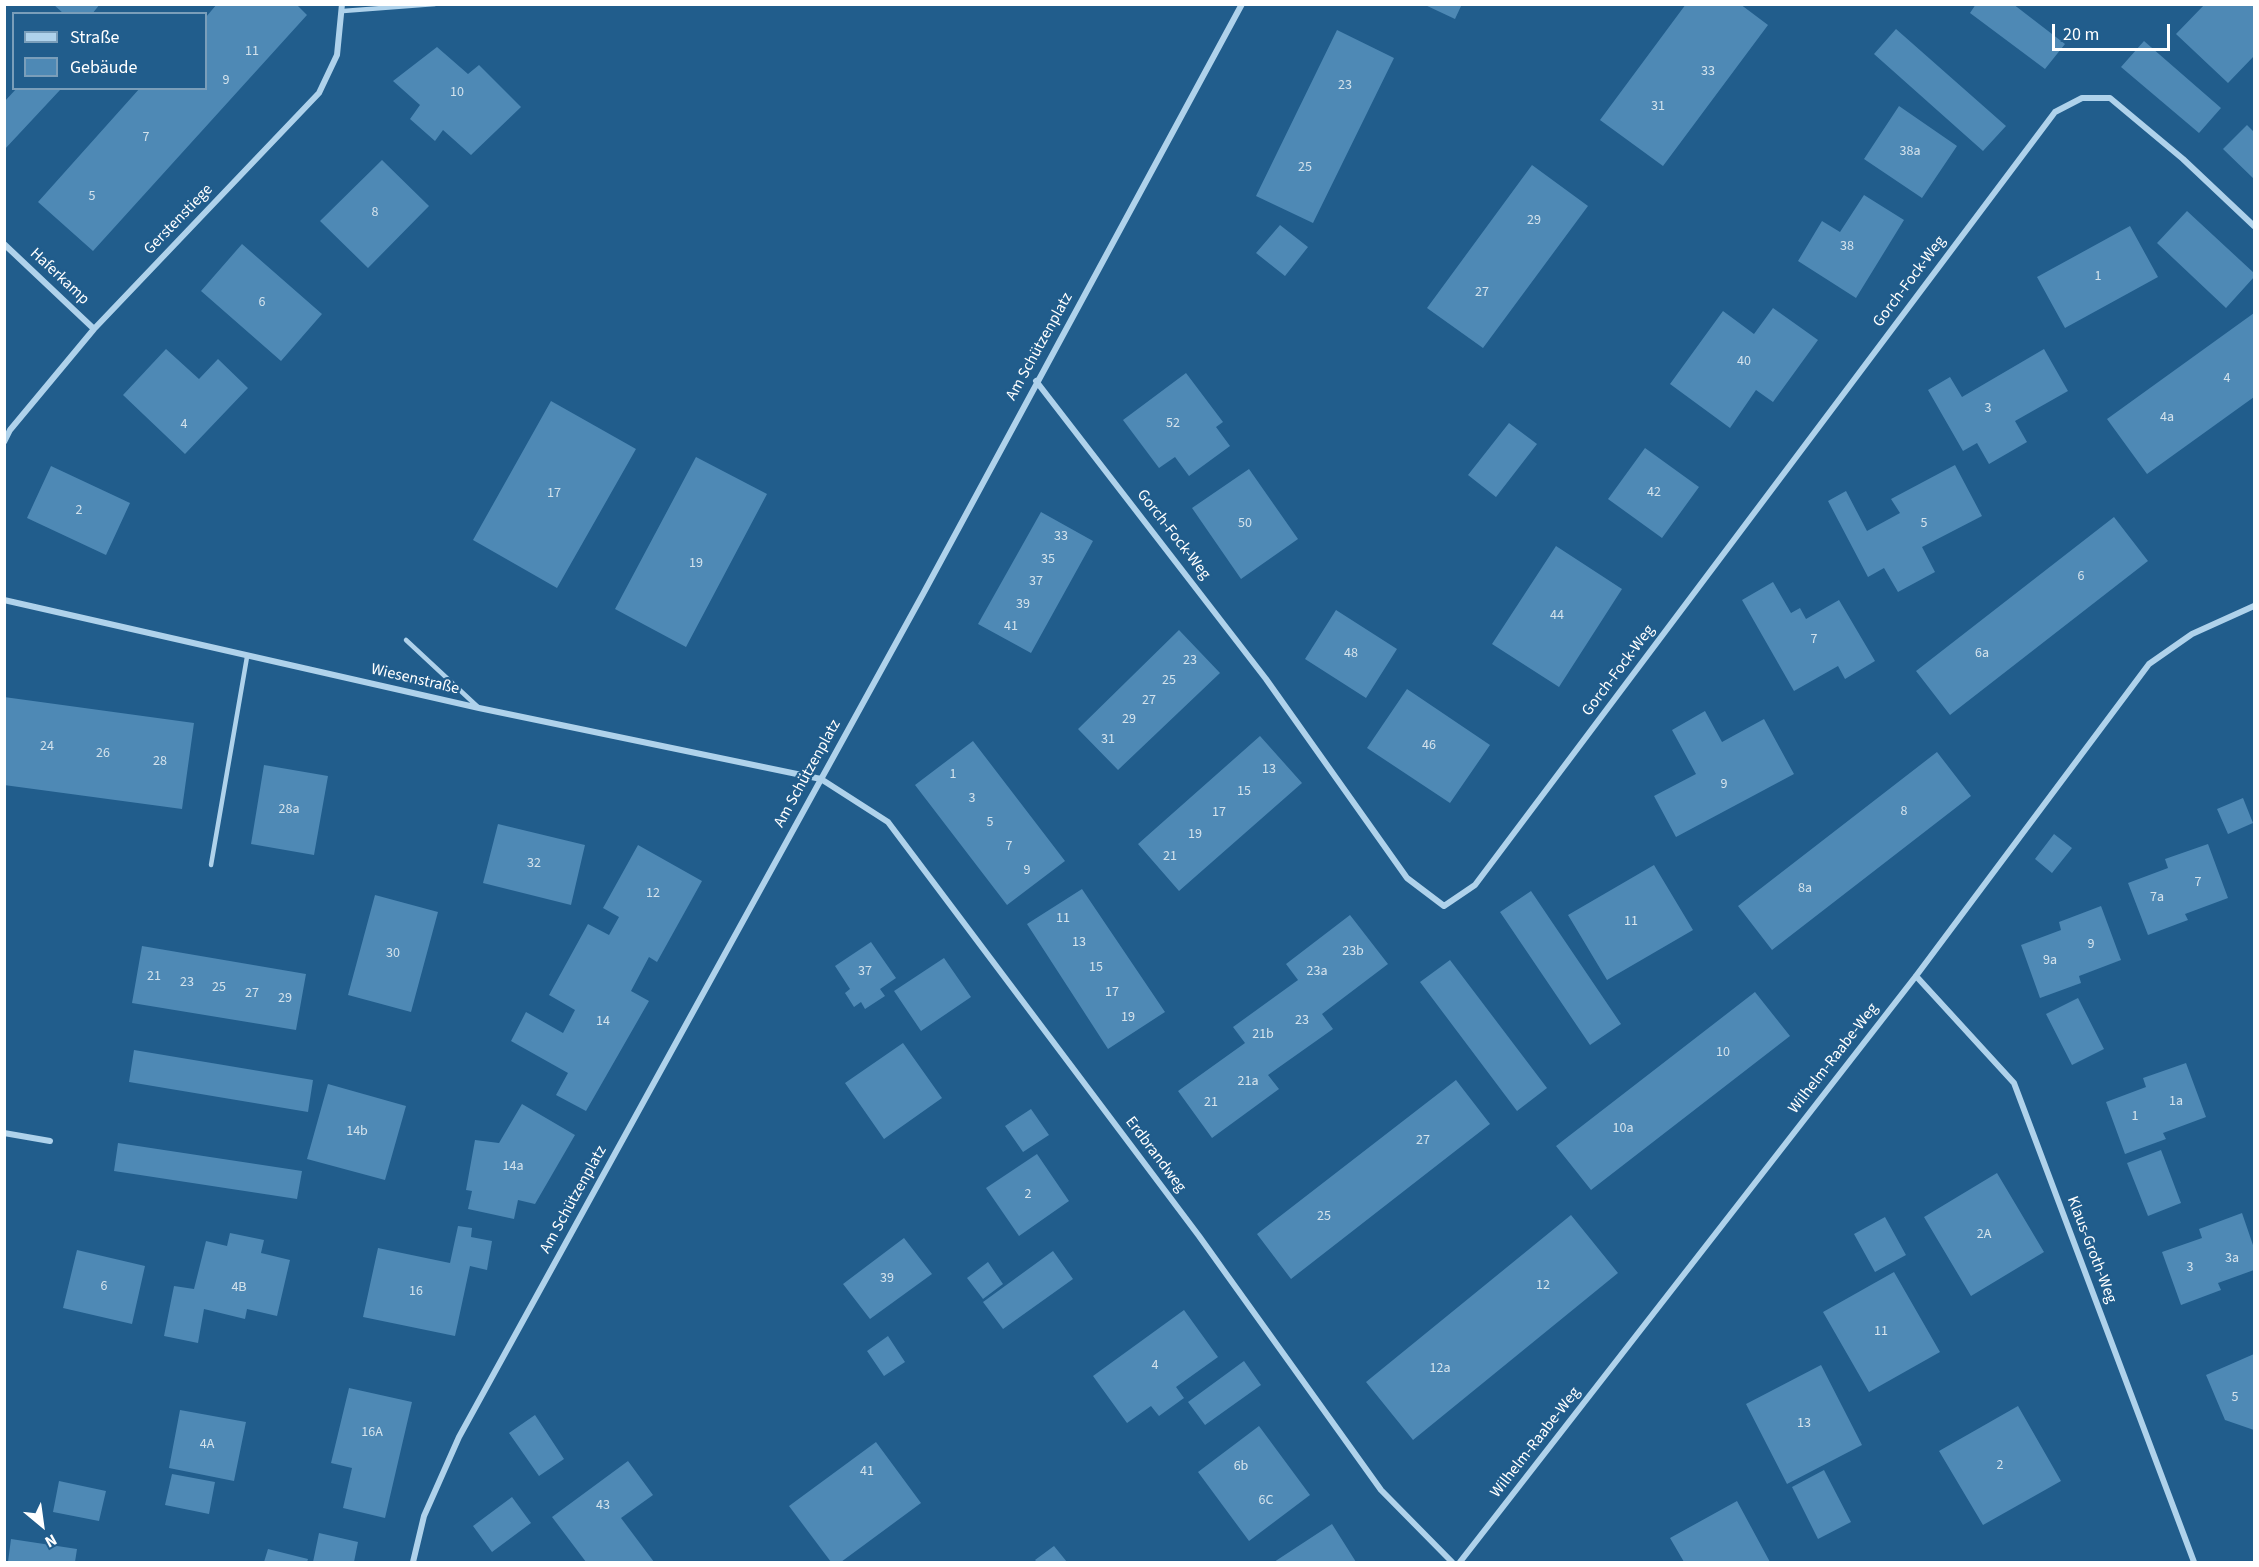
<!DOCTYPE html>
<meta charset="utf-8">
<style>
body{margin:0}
#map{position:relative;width:2259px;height:1567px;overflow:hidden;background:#215d8c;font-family:"Source Sans 3",sans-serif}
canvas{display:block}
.frame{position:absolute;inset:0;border:6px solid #fff;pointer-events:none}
.legend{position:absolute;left:12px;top:12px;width:195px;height:78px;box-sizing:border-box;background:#215d8c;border:2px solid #7a9eba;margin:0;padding:8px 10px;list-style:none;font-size:18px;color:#fff}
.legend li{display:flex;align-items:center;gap:12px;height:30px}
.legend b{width:30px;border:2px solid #7a9eba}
.north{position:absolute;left:12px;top:1495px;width:60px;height:60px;-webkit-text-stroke:4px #215d8c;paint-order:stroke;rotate:151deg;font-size:16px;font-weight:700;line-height:24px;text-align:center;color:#fff}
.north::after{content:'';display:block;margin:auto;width:21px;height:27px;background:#fff;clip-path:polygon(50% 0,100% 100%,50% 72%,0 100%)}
.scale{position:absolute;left:2052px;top:24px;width:118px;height:27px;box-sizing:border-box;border:3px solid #fff;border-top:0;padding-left:8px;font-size:18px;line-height:21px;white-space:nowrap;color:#fff;-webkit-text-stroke:4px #215d8c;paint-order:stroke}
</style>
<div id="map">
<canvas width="2259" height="1567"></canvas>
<div class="frame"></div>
<ul class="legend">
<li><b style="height:8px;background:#afd2eb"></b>Straße</li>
<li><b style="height:16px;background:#4e89b5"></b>Gebäude</li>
</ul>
<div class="north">N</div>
<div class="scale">20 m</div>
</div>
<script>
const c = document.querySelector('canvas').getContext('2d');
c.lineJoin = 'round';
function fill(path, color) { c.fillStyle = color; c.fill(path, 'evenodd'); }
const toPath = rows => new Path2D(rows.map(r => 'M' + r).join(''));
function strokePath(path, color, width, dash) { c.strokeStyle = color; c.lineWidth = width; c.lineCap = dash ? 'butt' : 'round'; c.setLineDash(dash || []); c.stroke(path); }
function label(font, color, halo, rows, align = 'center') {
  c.font = font + ' "Source Sans 3",sans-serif'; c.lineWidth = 5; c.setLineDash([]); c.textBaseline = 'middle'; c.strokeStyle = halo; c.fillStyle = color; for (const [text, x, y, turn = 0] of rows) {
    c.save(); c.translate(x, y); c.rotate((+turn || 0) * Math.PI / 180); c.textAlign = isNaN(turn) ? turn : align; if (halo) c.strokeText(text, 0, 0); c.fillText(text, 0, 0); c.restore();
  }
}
fill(toPath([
 [53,4,100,4,92,14,64,14],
 [217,4,296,4,307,15,93,251,38,202,140,88,206,88,206,17],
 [1423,4,1462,4,1455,19],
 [1686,4,1740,4,1768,25,1663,166,1600,120],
 [1976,4,2013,4,2065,44,2045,69,1970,13],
 [2205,4,2254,4,2254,56,2228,83,2176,34],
 [1896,29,2006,126,1983,151,1874,54],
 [1337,30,1394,58,1313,223,1256,196],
 [2144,41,2221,108,2199,133,2121,67],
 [437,47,468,74,479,65,521,107,471,155,443,130,435,141,410,119,420,105,393,81],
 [17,88,58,88,60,90,4,150,4,102],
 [1899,106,1957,146,1922,198,1864,159],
 [2247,125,2254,132,2254,179,2223,149],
 [382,160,429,206,368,268,320,221],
 [1532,165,1588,206,1483,348,1427,308],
 [1864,195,1904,220,1856,298,1798,261,1822,221,1840,232],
 [2187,211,2254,273,2254,277,2226,308,2157,243],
 [1280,225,1308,247,1285,276,1256,253],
 [2130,226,2158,277,2065,328,2037,277],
 [242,244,322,314,281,361,201,291],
 [1773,308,1818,340,1773,402,1756,390,1730,428,1670,384,1723,311,1754,334],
 [2254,313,2254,397,2147,474,2107,419],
 [166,349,199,379,218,359,248,388,185,454,123,395],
 [2044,349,2068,391,2015,421,2027,442,1989,464,1977,443,1963,451,1928,390,1950,377,1962,397],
 [1186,373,1223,422,1216,427,1230,446,1189,476,1175,457,1159,468,1123,420],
 [551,401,636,449,557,588,473,540],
 [1509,423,1537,444,1496,497,1468,475],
 [1645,448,1699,487,1662,538,1608,499],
 [696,457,767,494,686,647,615,609],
 [1955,465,1982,516,1922,547,1935,572,1898,592,1884,568,1868,577,1828,501,1846,491,1867,531,1900,513,1891,499],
 [51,466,130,503,106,555,27,518],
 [1249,469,1298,539,1241,579,1192,508],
 [1041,512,1093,541,1031,653,978,624],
 [2114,517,2148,561,1950,715,1916,671],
 [1556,546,1622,589,1559,687,1492,644],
 [1773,582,1791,613,1800,608,1806,619,1839,600,1875,661,1845,679,1838,666,1794,691,1742,600],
 [1336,610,1397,649,1366,698,1305,659],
 [1179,630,1220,673,1118,770,1078,729],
 [1407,689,1490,745,1450,803,1367,748],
 [4,697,194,723,182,809,4,785],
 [1705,711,1722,742,1764,719,1794,774,1676,837,1654,796,1696,774,1672,730],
 [1260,736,1302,783,1179,891,1138,844],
 [973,741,1065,861,1007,905,915,785],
 [1937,752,1971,796,1772,950,1738,906],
 [264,765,328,776,314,855,251,844],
 [2243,798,2253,823,2228,834,2217,809],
 [498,824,585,845,571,905,483,883],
 [2054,834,2072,848,2052,873,2035,859],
 [2208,844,2228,898,2185,914,2188,920,2148,935,2128,883,2168,868,2165,859],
 [638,845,702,881,657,962,649,957,631,991,649,1001,586,1111,556,1095,568,1073,511,1041,526,1012,563,1033,575,1010,549,995,588,924,609,935,619,917,603,908],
 [1654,865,1693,930,1607,980,1568,915],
 [1082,889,1165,1012,1108,1049,1027,924],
 [1531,891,1621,1024,1590,1045,1500,912],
 [375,895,438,912,411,1012,348,995],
 [2101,906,2121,960,2079,976,2081,983,2040,998,2021,945,2061,930,2059,922],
 [1350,915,1388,964,1322,1014,1333,1029,1268,1075,1279,1089,1212,1138,1178,1091,1245,1043,1233,1027,1298,980,1286,964],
 [871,942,896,978,880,989,885,996,865,1009,861,1002,854,1007,845,993,850,989,835,966],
 [142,946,306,974,296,1030,132,1003],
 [944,958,971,997,921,1031,894,991],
 [1450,960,1547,1088,1517,1111,1420,982],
 [1755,992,1790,1036,1591,1190,1556,1146],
 [2078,998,2104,1049,2072,1065,2046,1014],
 [903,1043,942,1098,884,1139,845,1083],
 [134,1050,313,1080,308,1112,129,1082],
 [2186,1063,2206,1117,2163,1133,2166,1139,2125,1154,2106,1102,2146,1087,2143,1078],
 [1456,1080,1490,1124,1291,1279,1257,1234],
 [328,1084,406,1106,385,1180,307,1159],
 [522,1104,575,1135,535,1204,518,1200,514,1219,468,1209,472,1191,466,1190,475,1140,499,1143],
 [1031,1109,1049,1135,1023,1152,1005,1126],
 [118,1143,302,1171,297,1199,114,1171],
 [2161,1150,2181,1203,2148,1216,2127,1163],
 [1037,1154,1069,1201,1019,1236,986,1188],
 [1997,1173,2044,1252,1971,1296,1924,1217],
 [2242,1213,2254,1248,2254,1270,2218,1283,2221,1290,2181,1305,2162,1252,2202,1238,2199,1229],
 [1571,1215,1618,1273,1413,1440,1366,1382],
 [1885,1217,1906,1255,1875,1272,1854,1234],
 [458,1226,472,1228,471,1237,492,1241,487,1270,470,1266,455,1336,363,1317,378,1248,450,1263],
 [230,1233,264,1240,261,1253,290,1260,277,1316,247,1309,245,1319,204,1309,198,1343,164,1336,174,1286,194,1289,206,1241,227,1246],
 [904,1238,932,1274,870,1319,843,1284],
 [77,1250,145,1266,132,1324,63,1308],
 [1053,1251,1073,1279,1003,1329,983,1302],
 [988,1262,1003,1284,983,1299,967,1278],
 [1894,1272,1940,1352,1869,1392,1823,1312],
 [1184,1310,1218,1357,1176,1387,1184,1398,1159,1416,1151,1406,1127,1423,1093,1376],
 [888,1336,905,1362,884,1376,867,1351],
 [2254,1354,2254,1430,2225,1420,2206,1375],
 [1244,1361,1261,1385,1205,1425,1188,1402],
 [1821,1365,1862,1445,1787,1484,1746,1404],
 [349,1388,412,1402,385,1518,343,1508,352,1468,331,1463],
 [2018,1406,2061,1481,1983,1525,1939,1451],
 [180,1410,246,1422,234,1481,169,1468],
 [535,1415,564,1459,539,1476,509,1433],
 [1259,1426,1310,1495,1249,1541,1198,1472],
 [876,1442,921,1503,841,1562,831,1562,789,1506],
 [628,1461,653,1495,621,1518,654,1562,586,1562,552,1517],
 [1824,1470,1851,1522,1818,1539,1792,1487],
 [172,1474,215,1482,209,1514,165,1505],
 [59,1481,106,1491,99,1521,53,1512],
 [512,1497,531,1523,492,1552,473,1526],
 [1737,1501,1770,1562,1684,1562,1670,1538],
 [1332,1524,1356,1562,1274,1562],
 [319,1533,358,1542,354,1562,313,1562],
 [11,1539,77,1549,75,1562,8,1562],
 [1054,1546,1067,1562,1037,1562,1035,1560],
 [268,1549,308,1559,307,1562,264,1562]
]), '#4e89b5');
strokePath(toPath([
 [343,11,435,4],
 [406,640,479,708],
 [211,865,247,657]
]), '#afd2eb', 4.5);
strokePath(toPath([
 [4,244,94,329],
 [1036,381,1266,679,1407,878,1444,906,1475,885,2055,112,2082,98,2110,98,2183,159,2254,226],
 [4,442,10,430,94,329,319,93,337,55,342,4],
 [4,600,479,708,821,779,888,822,1199,1236,1381,1490,1452,1562],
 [1916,976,2014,1083,2194,1562],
 [4,1133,50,1141],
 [413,1562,424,1516,459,1437,923,594,1242,4],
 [1460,1562,1916,976,2149,664,2192,634,2254,606]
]), '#afd2eb', 6);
label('14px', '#d3e2ec', null, [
 ["11",252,52],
 ["33",1708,72],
 ["9",226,81],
 ["23",1345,86],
 ["10",457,93],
 ["31",1658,107],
 ["7",146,138],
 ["38a",1910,152],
 ["25",1305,168],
 ["5",92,197],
 ["8",375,213],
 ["29",1534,221],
 ["38",1847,247],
 ["1",2098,277],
 ["27",1482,293],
 ["6",262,303],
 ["40",1744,362],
 ["4",2227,379],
 ["3",1988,409],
 ["4a",2167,418],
 ["52",1173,424],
 ["4",184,425],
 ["42",1654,493],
 ["17",554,494],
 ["2",79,511],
 ["50",1245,524],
 ["5",1924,524],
 ["33",1061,537],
 ["35",1048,560],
 ["19",696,564],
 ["6",2081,577],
 ["37",1036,582],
 ["39",1023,605],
 ["44",1557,616],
 ["41",1011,627],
 ["7",1814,640],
 ["48",1351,654],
 ["6a",1982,654],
 ["23",1190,661],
 ["25",1169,681],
 ["27",1149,701],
 ["29",1129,720],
 ["31",1108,740],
 ["46",1429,746],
 ["24",47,747],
 ["26",103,754],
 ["28",160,762],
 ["13",1269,770],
 ["1",953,775],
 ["9",1724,785],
 ["15",1244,792],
 ["3",972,799],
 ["28a",289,810],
 ["8",1904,812],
 ["17",1219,813],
 ["5",990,823],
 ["19",1195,835],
 ["7",1009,847],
 ["21",1170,857],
 ["32",534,864],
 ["9",1027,871],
 ["7",2198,883],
 ["8a",1805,889],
 ["12",653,894],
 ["7a",2157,898],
 ["11",1063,919],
 ["11",1631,922],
 ["13",1079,943],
 ["9",2091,945],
 ["23b",1353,952],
 ["30",393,954],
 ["9a",2050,961],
 ["15",1096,968],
 ["37",865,972],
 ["23a",1317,972],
 ["21",154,977],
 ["23",187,983],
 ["25",219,988],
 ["17",1112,993],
 ["27",252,994],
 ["29",285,999],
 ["19",1128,1018],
 ["23",1302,1021],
 ["14",603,1022],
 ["21b",1263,1035],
 ["10",1723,1053],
 ["21a",1248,1082],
 ["1a",2176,1102],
 ["21",1211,1103],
 ["1",2135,1117],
 ["10a",1623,1129],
 ["14b",357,1132],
 ["27",1423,1141],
 ["14a",513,1167],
 ["2",1028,1195],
 ["25",1324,1217],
 ["2A",1984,1235],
 ["3a",2232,1259],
 ["3",2190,1268],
 ["39",887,1279],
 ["12",1543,1286],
 ["6",104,1287],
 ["4B",239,1288],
 ["16",416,1292],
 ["11",1881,1332],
 ["4",1155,1366],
 ["12a",1440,1369],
 ["5",2235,1398],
 ["13",1804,1424],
 ["16A",372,1433],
 ["4A",207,1445],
 ["2",2000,1466],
 ["6b",1241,1467],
 ["41",867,1472],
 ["6C",1266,1501],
 ["43",603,1506]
]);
label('16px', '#fff', '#215d8c', [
 ["Gerstenstiege",179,220,-46],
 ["Haferkamp",59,277,43],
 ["Gorch-Fock-Weg",1910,282,-53],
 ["Am Schützenplatz",1040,347,-61],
 ["Gorch-Fock-Weg",1173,535,52],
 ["Gorch-Fock-Weg",1619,671,-53],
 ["Wiesenstraße",415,680,13],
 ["Am Schützenplatz",808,774,-61],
 ["Wilhelm-Raabe-Weg",1834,1059,-52],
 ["Erdbrandweg",1155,1155,53],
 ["Am Schützenplatz",574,1200,-61],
 ["Klaus-Groth-Weg",2091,1250,69],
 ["Wilhelm-Raabe-Weg",1536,1443,-52]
]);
</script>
